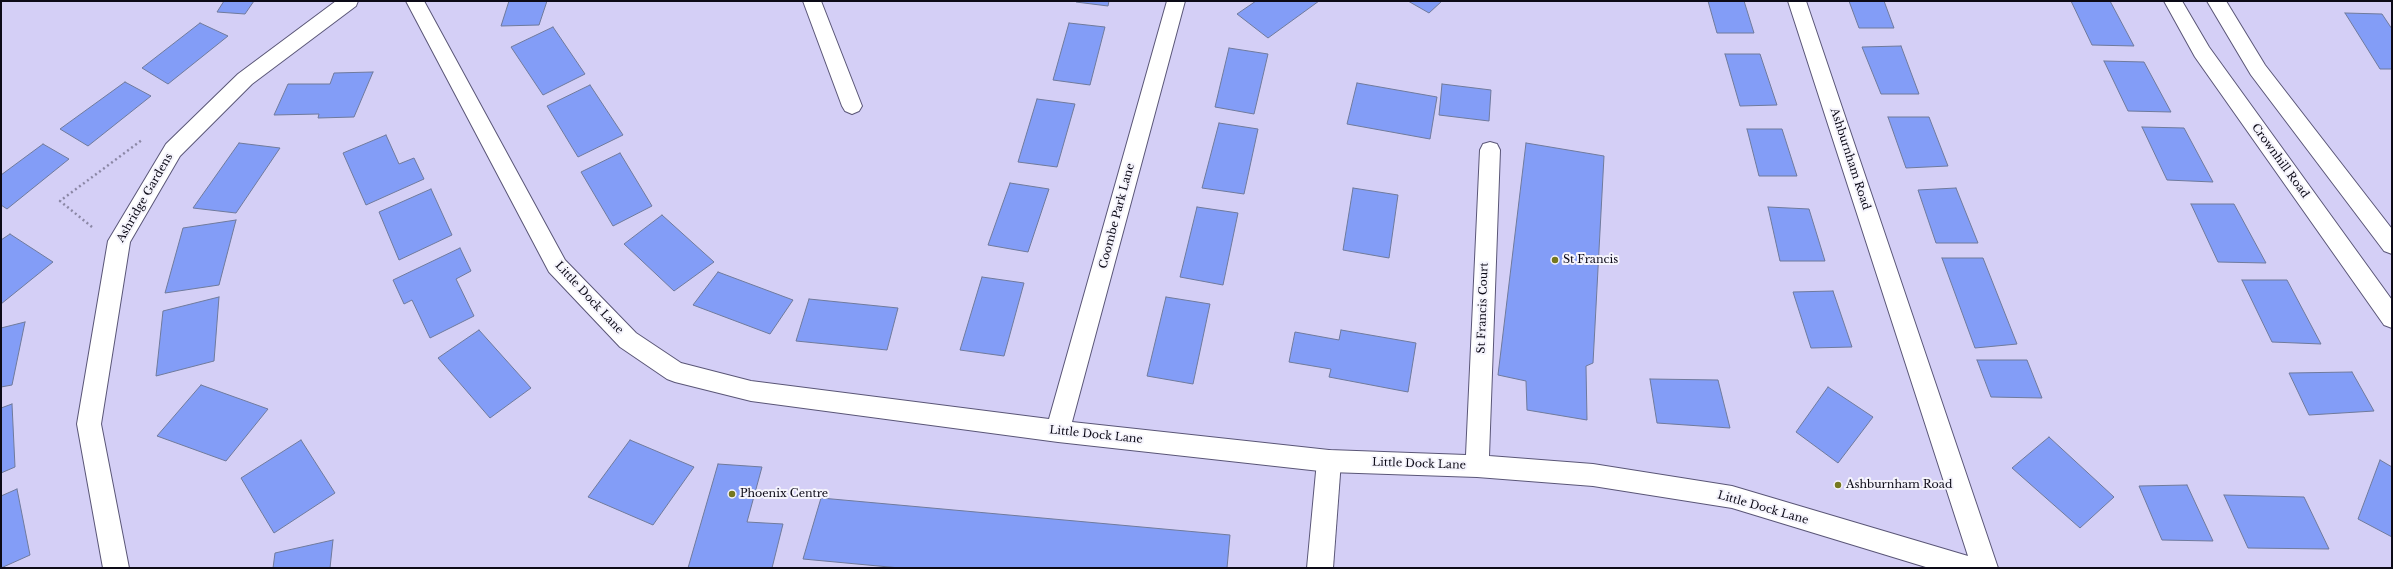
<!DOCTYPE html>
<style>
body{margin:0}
#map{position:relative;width:2393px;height:569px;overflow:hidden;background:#d4cff6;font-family:"Libre Baskerville",serif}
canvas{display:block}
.frame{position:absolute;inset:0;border:2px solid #0c0a17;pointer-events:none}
</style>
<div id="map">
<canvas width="2393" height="569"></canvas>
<div class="frame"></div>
</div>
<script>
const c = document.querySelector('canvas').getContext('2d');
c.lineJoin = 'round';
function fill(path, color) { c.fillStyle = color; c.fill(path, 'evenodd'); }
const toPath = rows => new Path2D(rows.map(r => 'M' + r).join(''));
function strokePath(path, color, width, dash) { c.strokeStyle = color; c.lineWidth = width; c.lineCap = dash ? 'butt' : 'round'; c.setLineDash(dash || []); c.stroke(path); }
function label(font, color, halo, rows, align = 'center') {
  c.font = font + ' "Libre Baskerville",serif'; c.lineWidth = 4; c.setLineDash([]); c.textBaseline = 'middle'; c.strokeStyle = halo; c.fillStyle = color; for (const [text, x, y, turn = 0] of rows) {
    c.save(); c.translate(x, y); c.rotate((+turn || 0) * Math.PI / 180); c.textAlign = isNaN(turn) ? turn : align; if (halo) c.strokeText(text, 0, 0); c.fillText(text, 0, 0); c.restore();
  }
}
const building = toPath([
 [224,1,254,1,245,14,217,12,224,1],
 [509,1,547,1,539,25,501,26,509,1],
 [1109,1,1108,6,1076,2,1076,1,1109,1],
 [1256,1,1319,1,1268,38,1237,14,1256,1],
 [1408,1,1442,1,1429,13,1408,1],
 [1708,1,1744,1,1754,33,1717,33,1708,1],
 [1849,1,1884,1,1894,28,1859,28,1849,1],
 [2071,1,2110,1,2134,46,2092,45,2071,1],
 [2345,13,2382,14,2392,29,2392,69,2380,69,2345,13],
 [200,23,228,36,168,84,142,68,200,23],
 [1069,23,1105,27,1090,85,1053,80,1069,23],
 [553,27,585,74,543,95,511,47,553,27],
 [1901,46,1919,94,1881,94,1862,47,1901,46],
 [1229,48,1268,54,1254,114,1215,107,1229,48],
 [1725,54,1760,54,1777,105,1740,106,1725,54],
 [2104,61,2144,62,2171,112,2128,111,2104,61],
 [373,72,354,117,318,118,319,114,274,115,288,84,330,84,334,73,373,72],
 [125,82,151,96,88,146,60,129,125,82],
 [1357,83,1437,97,1430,139,1347,124,1357,83],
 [1442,84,1491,90,1489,121,1439,115,1442,84],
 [590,85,623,135,578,157,547,106,590,85],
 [1037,99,1075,104,1057,167,1018,162,1037,99],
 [1888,117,1929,117,1948,166,1906,168,1888,117],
 [1219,123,1258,129,1244,194,1202,188,1219,123],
 [2142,127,2184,128,2213,182,2167,180,2142,127],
 [1747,129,1782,129,1797,176,1759,176,1747,129],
 [386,135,399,164,414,158,424,179,366,205,343,153,386,135],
 [239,143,280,148,236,213,193,208,239,143],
 [1526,143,1604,156,1593,363,1586,366,1587,420,1527,410,1526,381,1498,375,1526,143],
 [43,144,69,159,7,209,1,205,1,175,43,144],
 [620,153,652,206,613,226,581,172,620,153],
 [1010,183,1049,189,1028,252,988,245,1010,183],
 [1353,188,1398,195,1389,258,1343,250,1353,188],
 [1956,188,1978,243,1936,243,1918,190,1956,188],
 [431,189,452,235,399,260,379,212,431,189],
 [2191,204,2234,204,2266,263,2218,262,2191,204],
 [1197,207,1238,213,1223,285,1180,277,1197,207],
 [1768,207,1809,209,1825,261,1780,261,1768,207],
 [662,215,714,262,674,291,624,244,662,215],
 [236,220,219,285,165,293,183,228,236,220],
 [10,234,53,262,1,304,1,240,10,234],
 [460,248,471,271,456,279,474,316,430,338,412,300,404,304,393,280,460,248],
 [1942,258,1983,258,2017,344,1975,348,1942,258],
 [718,272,793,300,770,334,693,305,718,272],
 [982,277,1024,283,1004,356,960,350,982,277],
 [2242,280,2287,280,2321,344,2272,342,2242,280],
 [1833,291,1852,347,1811,348,1793,292,1833,291],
 [219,297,214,361,156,376,163,311,219,297],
 [1166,297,1210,304,1193,384,1147,376,1166,297],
 [809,299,898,308,887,350,796,341,809,299],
 [25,322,12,385,1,387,1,328,25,322],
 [479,330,531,388,490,418,438,358,479,330],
 [1341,330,1416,343,1408,392,1329,377,1331,369,1289,362,1295,332,1339,340,1341,330],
 [1977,360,2027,360,2042,398,1991,397,1977,360],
 [2352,372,2374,411,2309,415,2289,373,2352,372],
 [1650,379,1718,380,1730,428,1657,423,1650,379],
 [201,385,268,409,226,461,157,436,201,385],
 [1828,387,1873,417,1838,463,1796,432,1828,387],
 [12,404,15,467,1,473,1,408,12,404],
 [2049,437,2114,497,2080,528,2012,468,2049,437],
 [301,440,335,493,274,533,241,478,301,440],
 [630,440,694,467,653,525,588,497,630,440],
 [2380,460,2392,467,2392,537,2358,519,2380,460],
 [718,464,762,467,747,522,783,524,772,568,688,568,718,464],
 [2187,485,2213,541,2162,540,2139,486,2187,485],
 [17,489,30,555,1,568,1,496,17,489],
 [2224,495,2304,497,2329,549,2248,548,2224,495],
 [821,498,1230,535,1227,568,900,568,803,559,821,498],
 [333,540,330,568,273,568,275,553,333,540]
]);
fill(building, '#839df7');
strokePath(building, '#6f7a9c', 1);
const minor = toPath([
 [336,1,358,1,356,6,252,84,180,156,130,242,101,424,129,568,103,568,77,424,108,241,166,144,238,74,336,1],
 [406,1,424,1,565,260,636,333,681,363,751,381,1049,419,1167,1,1185,1,1072,422,1329,450,1466,455,1480,150,1483,144,1490,142,1497,144,1500,150,1489,456,1593,464,1732,486,1968,556,1788,1,1806,1,1998,568,1929,568,1732,508,1593,486,1477,477,1329,472,1058,442,751,401,675,382,667,379,620,347,549,272,406,1],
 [803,1,821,1,862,106,859,111,852,114,845,111,842,106,803,1]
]);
const tertiary = toPath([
 [1329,450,1337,453,1341,461,1333,568,1307,568,1317,461,1321,453,1329,450]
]);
const secondary = toPath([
 [2164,1,2182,1,2209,47,2392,300,2392,328,2384,325,2195,57,2164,1],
 [2207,1,2226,1,2265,65,2392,229,2392,254,2384,251,2251,75,2207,1]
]);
strokePath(minor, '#5a5677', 2);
strokePath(tertiary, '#5a5677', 2);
strokePath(secondary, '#5a5677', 2);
strokePath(toPath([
 [92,227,60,201,142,140]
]), '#8c88a6', 2.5, [2, 3]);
fill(minor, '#fff');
fill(tertiary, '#fff');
fill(secondary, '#fff');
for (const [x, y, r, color] of [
 [1555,260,4,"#76781f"],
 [1838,485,4,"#76781f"],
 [732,494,4,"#76781f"]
]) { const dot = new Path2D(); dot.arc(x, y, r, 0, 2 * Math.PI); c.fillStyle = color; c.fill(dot); strokePath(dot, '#f5f4fc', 1.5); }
label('11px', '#0c0a17', '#f5f4fc', [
 ["Ashburnham Road",1850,159,72],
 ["Crownhill Road",2280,161,54],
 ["Ashridge Gardens",145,198,-60],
 ["Coombe Park Lane",1117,216,-75],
 ["Little Dock Lane",589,298,47],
 ["St Francis Court",1483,308,-88],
 ["Little Dock Lane",1096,435,6],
 ["Little Dock Lane",1419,464,2],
 ["Little Dock Lane",1763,508,16]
]);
label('11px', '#0c0a17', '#f5f4fc', [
 ["St Francis",1563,260],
 ["Ashburnham Road",1846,485],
 ["Phoenix Centre",740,494]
], 'left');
</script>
